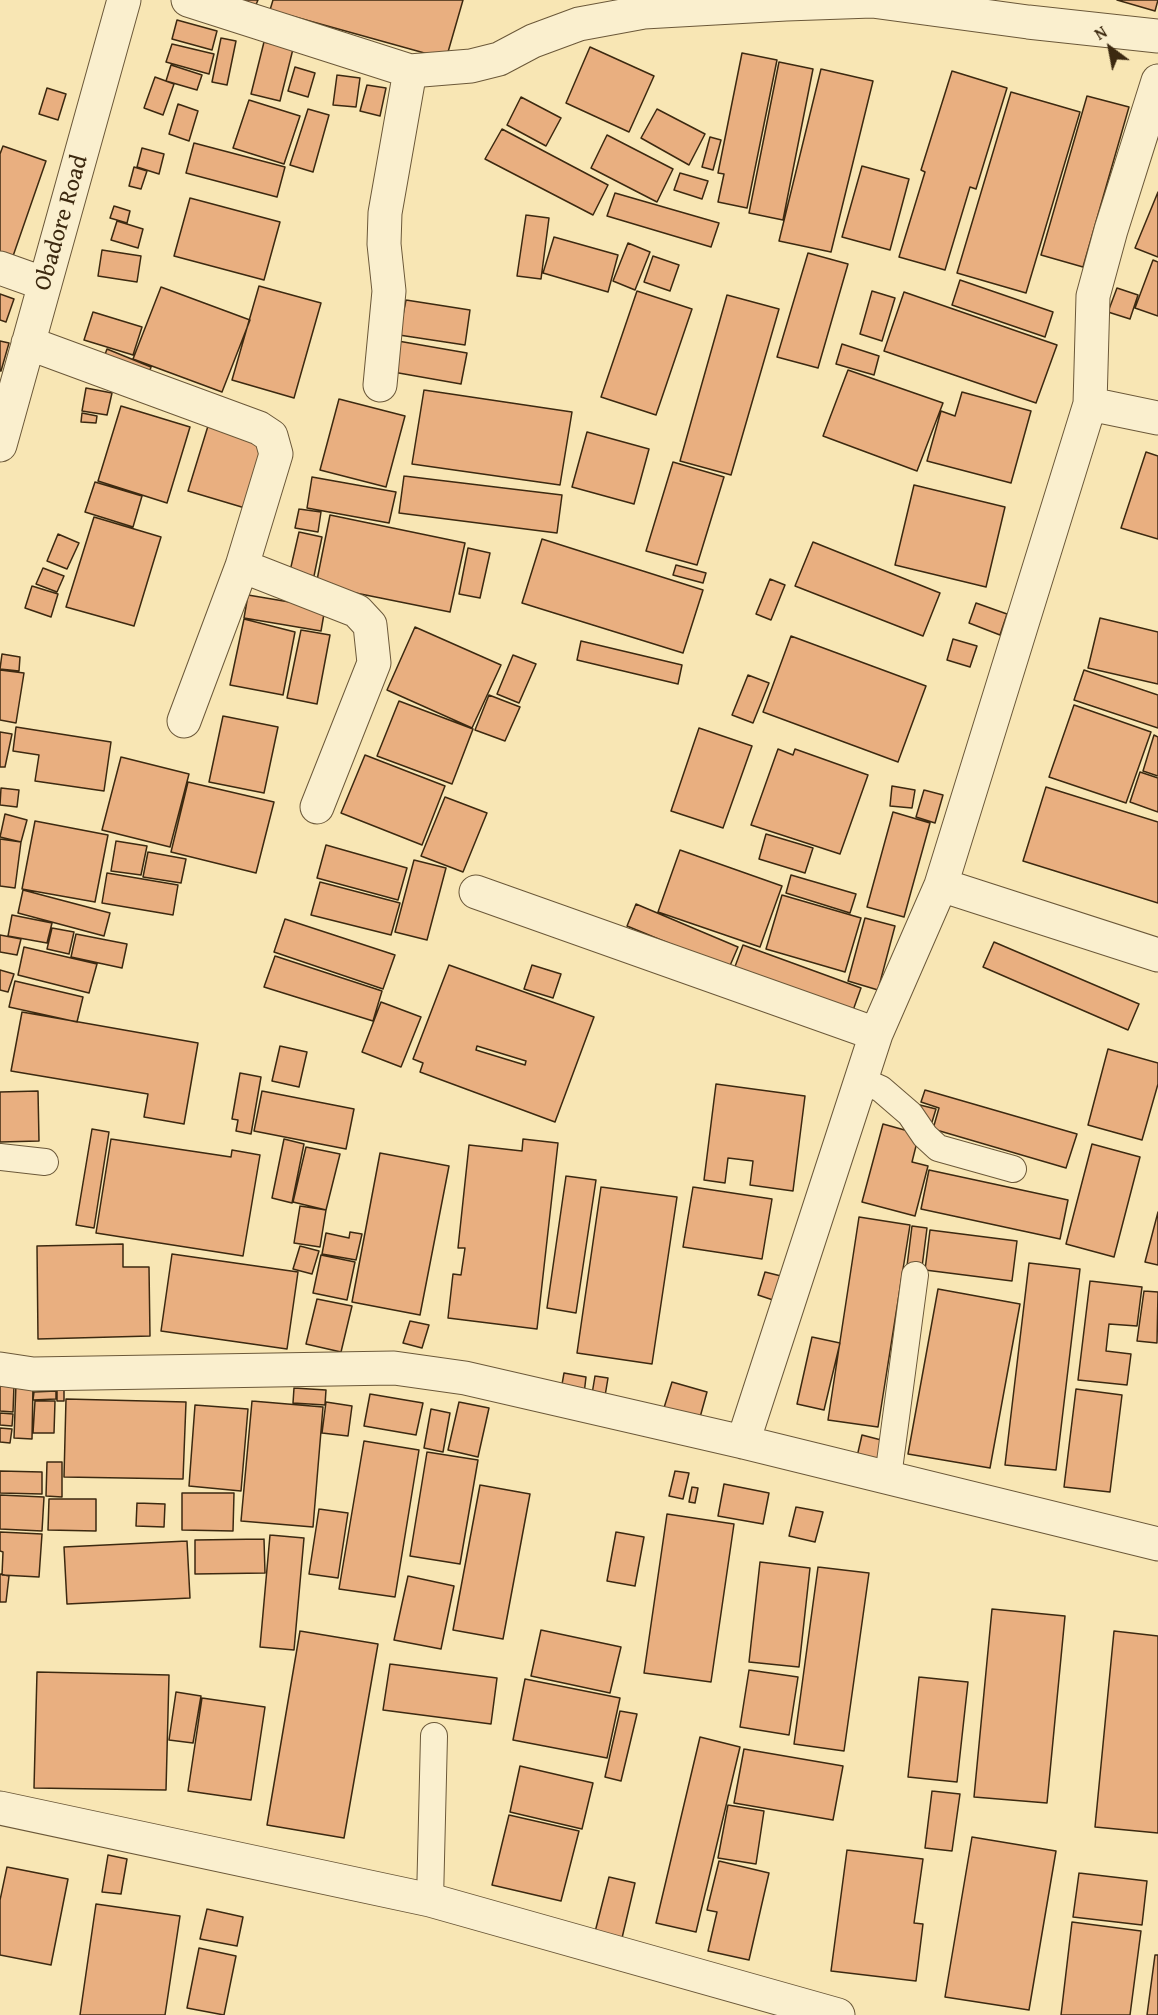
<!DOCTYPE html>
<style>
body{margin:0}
#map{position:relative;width:1158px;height:2015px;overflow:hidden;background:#f8e6b4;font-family:"Gentium Book Plus",serif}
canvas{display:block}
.north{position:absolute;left:1080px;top:18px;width:60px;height:60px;-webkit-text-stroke:4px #faefce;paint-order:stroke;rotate:328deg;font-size:16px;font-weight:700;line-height:24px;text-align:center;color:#3c2910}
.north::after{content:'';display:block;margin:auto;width:21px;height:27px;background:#3c2910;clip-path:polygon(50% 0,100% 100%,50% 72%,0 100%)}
</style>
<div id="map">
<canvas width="1158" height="2015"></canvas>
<div class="north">N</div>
</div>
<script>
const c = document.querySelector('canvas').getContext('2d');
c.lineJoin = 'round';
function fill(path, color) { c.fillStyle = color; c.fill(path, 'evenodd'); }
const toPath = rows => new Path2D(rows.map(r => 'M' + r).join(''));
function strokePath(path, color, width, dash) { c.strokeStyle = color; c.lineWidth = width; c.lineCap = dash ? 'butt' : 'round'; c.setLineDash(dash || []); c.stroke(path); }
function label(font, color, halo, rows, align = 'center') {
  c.font = font + ' "Gentium Book Plus",serif'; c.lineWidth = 4.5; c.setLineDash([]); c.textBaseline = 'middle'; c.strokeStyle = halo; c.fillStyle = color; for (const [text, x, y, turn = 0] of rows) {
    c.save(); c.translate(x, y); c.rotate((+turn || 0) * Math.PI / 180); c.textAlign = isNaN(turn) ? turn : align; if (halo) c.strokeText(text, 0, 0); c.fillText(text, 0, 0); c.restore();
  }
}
const building = toPath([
 [233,0,258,0,255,7,233,0],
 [273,0,463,0,446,59,270,10,273,0],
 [1117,0,1158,0,1155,11,1117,0],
 [177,20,217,31,212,50,172,39,177,20],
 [221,38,236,41,227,85,212,82,221,38],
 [264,42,293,49,280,101,251,94,264,42],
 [172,44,214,54,209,74,166,62,172,44],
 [590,47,654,76,629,132,566,103,590,47],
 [742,53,777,60,747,208,718,202,724,174,718,173,742,53],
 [779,62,813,69,783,220,749,213,779,62],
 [171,65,202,75,197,90,166,81,171,65],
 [295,67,315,73,308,97,288,91,295,67],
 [821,69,873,81,831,252,779,241,821,69],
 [952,71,1007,88,976,189,970,187,945,270,899,257,925,172,921,170,952,71],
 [337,75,360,78,356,107,333,105,337,75],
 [155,77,174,84,163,115,144,108,155,77],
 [367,85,386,88,380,116,360,111,367,85],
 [47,88,66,94,58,120,39,114,47,88],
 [1011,92,1080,112,1026,293,957,273,1011,92],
 [1087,96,1129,107,1083,267,1041,255,1087,96],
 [521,97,561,118,546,146,507,125,521,97],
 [249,100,300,116,284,164,233,148,249,100],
 [178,104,198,111,189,141,169,134,178,104],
 [308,109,329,115,313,172,290,165,308,109],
 [657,109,705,134,689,165,641,138,657,109],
 [502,129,608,185,593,215,485,159,502,129],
 [607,135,673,169,657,202,591,168,607,135],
 [710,137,721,140,713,170,702,167,710,137],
 [194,143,285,167,277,197,186,173,194,143],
 [3,146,46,161,12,259,0,255,0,154,3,146],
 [142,148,164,154,159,174,137,167,142,148],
 [862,166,909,179,890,250,842,237,862,166],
 [134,167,147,171,141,189,129,186,134,167],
 [680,173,708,181,702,199,674,190,680,173],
 [1158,192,1158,257,1135,248,1158,192],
 [615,193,719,223,711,247,607,216,615,193],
 [190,198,280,222,264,280,174,256,190,198],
 [114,206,130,211,127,223,110,218,114,206],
 [526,215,549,218,541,279,517,276,526,215],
 [117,221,143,229,138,248,111,240,117,221],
 [554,237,618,255,608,292,543,273,554,237],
 [628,243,650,252,635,290,613,281,628,243],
 [102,250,141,256,137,282,98,276,102,250],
 [808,253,848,264,818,368,777,357,808,253],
 [653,256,679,265,670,291,644,282,653,256],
 [1153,260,1158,262,1158,316,1135,308,1153,260],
 [960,280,1053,312,1045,337,952,305,960,280],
 [259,286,321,303,294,398,232,380,259,286],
 [161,287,250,320,222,392,133,359,161,287],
 [1117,288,1138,295,1130,319,1108,312,1117,288],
 [637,291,692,309,656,415,601,397,637,291],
 [872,291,895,298,882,341,860,334,872,291],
 [904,292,1057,345,1036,403,884,351,904,292],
 [0,294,14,299,6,322,0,320,0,294],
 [727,295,779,309,731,475,680,461,727,295],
 [406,300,470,310,465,345,399,335,406,300],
 [93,312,142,327,133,355,84,340,93,312],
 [0,341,9,343,1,371,0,371,0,341],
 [398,341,467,353,461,384,393,372,398,341],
 [842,344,879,356,874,375,836,364,842,344],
 [107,349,151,367,147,379,103,360,107,349],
 [848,370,943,403,917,471,823,436,848,370],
 [86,388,112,393,107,415,82,411,86,388],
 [424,390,572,412,560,485,412,464,424,390],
 [962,392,1031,411,1011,483,927,461,941,411,955,416,962,392],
 [339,399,405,416,386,487,320,470,339,399],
 [121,406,190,427,167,503,98,481,121,406],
 [82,413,97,416,96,423,81,422,82,413],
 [208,426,265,444,245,508,188,491,208,426],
 [587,432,649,449,634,504,572,487,587,432],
 [1146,452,1158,456,1158,539,1121,528,1146,452],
 [673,462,724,477,697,565,646,551,673,462],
 [404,476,562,495,557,533,399,513,404,476],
 [312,477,396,492,389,523,307,508,312,477],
 [95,482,142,496,133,527,85,512,95,482],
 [914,485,1005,507,986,587,895,565,914,485],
 [299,509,321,512,318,532,295,528,299,509],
 [330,515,465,543,450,612,316,585,330,515],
 [94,517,161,537,134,626,66,607,94,517],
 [299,532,322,537,314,576,290,571,299,532],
 [58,534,79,543,67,569,47,561,58,534],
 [542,539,703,590,683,653,522,603,542,539],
 [813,542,940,593,923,636,795,586,813,542],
 [468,548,490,553,480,598,459,594,468,548],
 [676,565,706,573,703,583,673,575,676,565],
 [43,568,64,576,57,592,36,584,43,568],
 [770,579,785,585,771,620,756,614,770,579],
 [32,586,58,594,51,617,25,608,32,586],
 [248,595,325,608,321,631,244,618,248,595],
 [976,603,1007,614,1000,635,969,623,976,603],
 [1100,618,1158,632,1158,684,1088,668,1100,618],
 [244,619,295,632,283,695,230,685,244,619],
 [415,627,501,665,472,728,387,690,415,627],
 [301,630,330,635,317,704,287,698,301,630],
 [791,636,926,686,898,762,763,712,791,636],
 [953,639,977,646,970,667,947,660,953,639],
 [581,641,682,665,678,684,577,660,581,641],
 [2,654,20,657,19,671,0,669,2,654],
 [513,655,536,664,519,703,497,694,513,655],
 [0,670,24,673,16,723,0,720,0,670],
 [1084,670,1158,695,1158,728,1074,700,1084,670],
 [748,675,769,683,753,723,732,715,748,675],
 [489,695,520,707,505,741,475,730,489,695],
 [399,701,473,729,452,784,377,756,399,701],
 [1074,705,1151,732,1126,803,1049,777,1074,705],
 [223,716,278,727,264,793,209,782,223,716],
 [16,727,111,742,104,791,35,781,39,755,13,751,16,727],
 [699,728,752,746,723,828,671,811,699,728],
 [0,732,12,734,5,767,0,767,0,732],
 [1154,735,1158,737,1158,776,1143,771,1154,735],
 [778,749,793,755,795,749,868,775,840,854,751,825,778,749],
 [365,755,445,786,422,845,341,813,365,755],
 [121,757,189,774,170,847,102,830,121,757],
 [1140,772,1158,778,1158,812,1130,802,1140,772],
 [188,782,274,802,256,873,171,852,188,782],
 [892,786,915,790,912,808,890,806,892,786],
 [1046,787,1158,822,1158,903,1023,861,1046,787],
 [1,788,19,790,17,807,0,805,1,788],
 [924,790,943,795,935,823,916,817,924,790],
 [445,797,487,813,463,872,421,856,445,797],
 [893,812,930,823,904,917,867,907,893,812],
 [5,814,27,820,21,842,0,837,5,814],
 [35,821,108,835,95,902,22,889,35,821],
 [766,834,813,848,805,873,759,859,766,834],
 [0,839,21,842,15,888,0,886,0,839],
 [116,841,147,846,141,875,111,871,116,841],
 [326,845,407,868,398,900,317,878,326,845],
 [680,850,782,886,760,947,658,912,680,850],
 [148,852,186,859,181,883,143,877,148,852],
 [414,860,446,868,427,940,395,932,414,860],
 [107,873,178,885,173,915,102,903,107,873],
 [791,875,856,894,850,913,786,893,791,875],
 [320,882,400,903,391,935,311,915,320,882],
 [23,890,110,913,104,936,18,913,23,890],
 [782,895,861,918,845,972,766,949,782,895],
 [636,904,738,947,729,968,627,926,636,904],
 [12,915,52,923,47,943,8,936,12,915],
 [865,918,895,926,878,990,848,981,865,918],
 [285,919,395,955,383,989,274,952,285,919],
 [52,928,74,932,69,954,47,949,52,928],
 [76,934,127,944,122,968,71,957,76,934],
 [0,935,21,939,17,955,0,952,0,935],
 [994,942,1139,1004,1128,1030,983,967,994,942],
 [743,945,861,988,851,1016,733,972,743,945],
 [24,947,97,964,89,993,18,975,24,947],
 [275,956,382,991,373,1021,264,987,275,956],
 [449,965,594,1017,555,1122,420,1072,423,1063,413,1059,449,965],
 [477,1046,526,1061,525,1065,476,1050,477,1046],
 [532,965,561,974,553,998,524,989,532,965],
 [0,970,14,974,8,992,0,990,0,970],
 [15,981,83,997,77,1022,9,1007,15,981],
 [381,1002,421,1017,401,1067,362,1052,381,1002],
 [22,1012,198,1043,184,1124,144,1117,148,1094,11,1071,22,1012],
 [280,1046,307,1052,299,1087,272,1081,280,1046],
 [1108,1049,1158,1063,1158,1084,1142,1140,1088,1125,1108,1049],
 [240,1073,261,1077,251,1134,236,1131,238,1120,232,1119,240,1073],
 [716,1084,805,1096,793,1191,750,1185,753,1161,728,1158,725,1183,704,1180,716,1084],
 [925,1090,1077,1134,1066,1168,933,1129,939,1108,921,1102,925,1090],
 [38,1091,39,1141,0,1142,0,1092,38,1091],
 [262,1091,354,1109,346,1149,254,1131,262,1091],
 [920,1105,936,1109,932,1122,917,1119,920,1105],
 [883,1124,919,1134,912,1162,928,1166,915,1216,862,1202,883,1124],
 [92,1129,109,1132,94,1228,76,1225,92,1129],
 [111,1139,231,1157,232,1150,260,1155,243,1256,96,1233,111,1139],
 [284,1139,304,1144,292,1203,272,1198,284,1139],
 [523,1139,558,1143,537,1329,448,1318,453,1274,461,1275,465,1248,458,1248,469,1145,522,1151,523,1139],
 [1092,1144,1140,1157,1114,1257,1066,1244,1092,1144],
 [306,1147,340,1154,326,1210,293,1202,306,1147],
 [380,1153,449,1166,420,1315,352,1302,380,1153],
 [929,1170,1068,1200,1060,1239,921,1209,929,1170],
 [566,1176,596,1180,576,1313,547,1308,566,1176],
 [601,1187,677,1197,652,1364,577,1353,601,1187],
 [693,1187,772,1199,762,1259,683,1247,693,1187],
 [300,1206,326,1210,320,1247,294,1243,300,1206],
 [1158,1212,1158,1265,1145,1262,1158,1212],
 [859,1217,910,1225,878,1427,828,1420,859,1217],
 [912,1226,927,1228,922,1267,907,1266,912,1226],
 [930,1230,1017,1241,1012,1281,925,1270,930,1230],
 [350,1232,362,1234,356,1260,322,1254,326,1233,349,1238,350,1232],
 [123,1244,123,1267,149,1267,150,1336,38,1339,37,1246,123,1244],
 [300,1246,319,1251,312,1274,293,1269,300,1246],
 [172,1254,298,1272,287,1349,161,1331,172,1254],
 [321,1255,355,1262,347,1300,313,1293,321,1255],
 [1029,1263,1080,1269,1056,1470,1005,1465,1029,1263],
 [765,1272,781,1276,773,1300,758,1295,765,1272],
 [1090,1281,1142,1287,1137,1326,1109,1324,1106,1351,1131,1354,1127,1385,1078,1380,1090,1281],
 [938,1289,1020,1304,990,1468,908,1454,938,1289],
 [1144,1291,1158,1292,1157,1343,1137,1341,1144,1291],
 [317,1299,352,1306,341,1352,306,1344,317,1299],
 [410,1321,429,1325,422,1348,403,1343,410,1321],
 [812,1337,840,1343,824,1410,797,1404,812,1337],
 [564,1373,586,1377,584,1394,561,1390,564,1373],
 [595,1376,608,1378,605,1396,592,1394,595,1376],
 [57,1382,64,1382,64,1401,57,1401,57,1382],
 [672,1382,707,1392,699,1421,663,1411,672,1382],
 [0,1384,14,1385,13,1412,0,1411,0,1384],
 [16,1384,33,1385,32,1439,14,1438,16,1384],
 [294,1388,326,1390,325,1405,293,1403,294,1388],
 [1076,1389,1122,1395,1110,1492,1064,1487,1076,1389],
 [56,1391,56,1399,33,1400,34,1392,56,1391],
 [370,1394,423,1403,416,1435,364,1426,370,1394],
 [66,1399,186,1402,183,1479,64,1477,66,1399],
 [35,1401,55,1401,54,1433,33,1433,35,1401],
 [252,1401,323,1407,313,1527,241,1521,252,1401],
 [326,1402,352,1406,348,1436,322,1433,326,1402],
 [459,1402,489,1408,478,1457,448,1450,459,1402],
 [195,1405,248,1409,241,1491,189,1486,195,1405],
 [431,1409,450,1413,443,1452,424,1448,431,1409],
 [0,1413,13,1414,12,1426,0,1425,0,1413],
 [0,1428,12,1429,10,1443,0,1442,0,1428],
 [862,1435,885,1441,878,1466,856,1461,862,1435],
 [364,1441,419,1450,395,1597,339,1589,364,1441],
 [427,1452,478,1460,460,1564,410,1556,427,1452],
 [47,1462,62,1462,62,1497,46,1496,47,1462],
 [0,1471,42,1472,42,1494,0,1493,0,1471],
 [675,1471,689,1473,683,1499,669,1496,675,1471],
 [724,1484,769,1493,763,1524,718,1516,724,1484],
 [480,1485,530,1494,503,1639,453,1630,480,1485],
 [692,1487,698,1488,695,1503,689,1502,692,1487],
 [182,1493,234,1493,233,1531,182,1530,182,1493],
 [0,1495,44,1497,42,1531,0,1529,0,1495],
 [49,1499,96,1499,96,1531,48,1530,49,1499],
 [137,1503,165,1504,164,1527,136,1526,137,1503],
 [796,1507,823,1512,815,1542,789,1536,796,1507],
 [319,1509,348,1513,338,1578,309,1574,319,1509],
 [667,1514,734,1524,711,1682,644,1673,667,1514],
 [0,1532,42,1534,39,1577,2,1575,3,1552,0,1551,0,1532],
 [616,1532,644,1537,635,1586,607,1581,616,1532],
 [270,1535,304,1538,294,1650,260,1647,270,1535],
 [264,1539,265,1573,195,1574,195,1540,264,1539],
 [187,1541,190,1598,67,1604,64,1547,187,1541],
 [760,1562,810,1568,799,1667,749,1662,760,1562],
 [818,1567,869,1573,844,1751,794,1744,818,1567],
 [0,1574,9,1576,6,1602,0,1602,0,1574],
 [408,1576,454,1586,441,1649,394,1640,408,1576],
 [992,1609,1065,1616,1047,1803,974,1797,992,1609],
 [541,1630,621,1647,610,1693,531,1676,541,1630],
 [300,1631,378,1644,344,1838,267,1825,300,1631],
 [1114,1631,1158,1636,1158,1833,1095,1827,1114,1631],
 [390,1664,497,1678,491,1724,383,1710,390,1664],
 [749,1670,798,1677,789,1735,740,1727,749,1670],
 [37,1672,169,1675,166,1790,34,1788,37,1672],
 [919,1677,968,1682,957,1782,908,1777,919,1677],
 [525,1679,620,1698,607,1758,513,1740,525,1679],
 [176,1692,201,1696,193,1743,169,1740,176,1692],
 [202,1698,265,1707,251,1800,188,1791,202,1698],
 [620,1711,637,1714,621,1781,605,1777,620,1711],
 [700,1737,740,1747,696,1932,656,1923,700,1737],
 [744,1749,843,1766,833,1820,734,1803,744,1749],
 [520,1766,593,1783,582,1829,510,1812,520,1766],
 [932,1791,960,1794,952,1851,925,1848,932,1791],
 [728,1805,764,1811,756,1864,718,1858,728,1805],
 [509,1815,579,1831,561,1901,492,1885,509,1815],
 [972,1837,1056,1851,1029,2010,945,1997,972,1837],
 [847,1850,923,1859,914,1923,923,1924,916,1981,831,1971,847,1850],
 [108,1855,127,1859,121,1894,102,1892,108,1855],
 [719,1861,769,1873,749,1960,708,1951,717,1912,707,1910,719,1861],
 [7,1867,68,1879,51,1965,0,1955,0,1900,7,1867],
 [1079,1873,1147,1881,1142,1925,1073,1917,1079,1873],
 [609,1877,635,1883,622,1938,595,1932,609,1877],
 [96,1904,180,1916,165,2015,80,2015,96,1904],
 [207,1909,243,1917,237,1946,200,1939,207,1909],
 [1072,1922,1141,1931,1130,2015,1061,2015,1072,1922],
 [199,1948,236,1956,224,2015,187,2008,199,1948],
 [1155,1955,1158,1955,1158,2015,1147,2015,1155,1955]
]);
fill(building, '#e9af80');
strokePath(building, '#3c2910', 1.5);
const service = toPath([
 [861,1080,881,1089,910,1114,925,1136,938,1148,1013,1169],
 [0,1157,45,1162],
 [888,1477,915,1275],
 [430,1900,434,1736]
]);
const minor = toPath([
 [188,0,410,71,471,66,499,59,533,41,579,24,644,12,786,4,872,1,1028,22,1158,36],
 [0,268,45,284],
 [28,343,259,428,271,436,276,454,242,566,184,721],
 [380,385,389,291,384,244,385,213,410,71],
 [1090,404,1158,418],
 [0,445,124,0],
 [242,566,357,611,370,625,374,663,317,807],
 [941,885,1158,955],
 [476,892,876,1034],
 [0,1369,33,1374,394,1368,465,1378,743,1442,1158,1544],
 [743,1442,876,1034,941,885,1090,404,1093,296,1111,230,1158,81],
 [0,1808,430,1900,838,2015]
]);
strokePath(service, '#6b5839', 28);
strokePath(minor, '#6b5839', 35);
strokePath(service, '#faefce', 26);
strokePath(minor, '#faefce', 33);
label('24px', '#3c2910', '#faefce', [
 ["Obadore Road",62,223,-74]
]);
</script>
